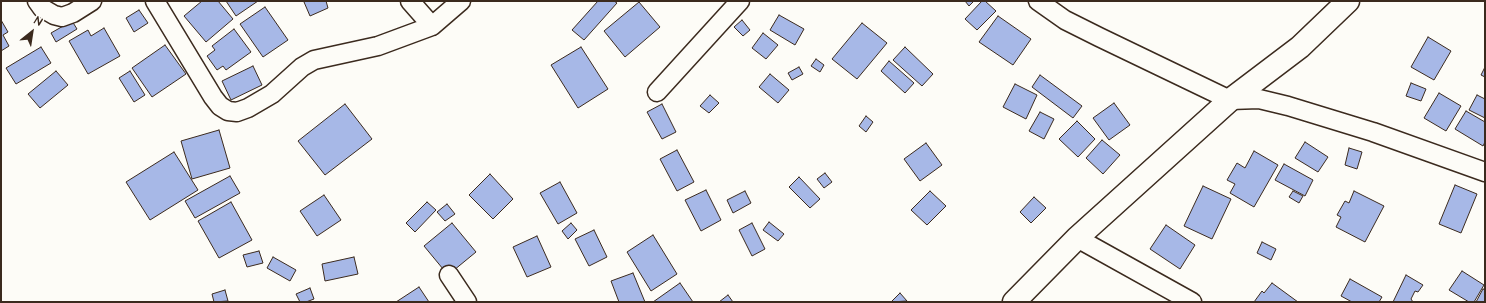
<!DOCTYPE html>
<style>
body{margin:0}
#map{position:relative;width:1486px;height:303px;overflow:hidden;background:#fdfcf7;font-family:"Architects Daughter",sans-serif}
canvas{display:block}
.frame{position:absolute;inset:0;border:2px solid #3b2a1e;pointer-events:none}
.north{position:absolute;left:12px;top:12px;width:40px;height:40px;-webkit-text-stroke:3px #fdfcf7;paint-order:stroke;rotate:30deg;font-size:11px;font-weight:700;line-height:16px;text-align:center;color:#3b2a1e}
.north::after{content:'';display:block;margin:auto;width:14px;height:18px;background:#3b2a1e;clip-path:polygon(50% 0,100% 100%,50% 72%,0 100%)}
</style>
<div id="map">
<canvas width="1486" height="303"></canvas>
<div class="frame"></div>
<div class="north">N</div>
</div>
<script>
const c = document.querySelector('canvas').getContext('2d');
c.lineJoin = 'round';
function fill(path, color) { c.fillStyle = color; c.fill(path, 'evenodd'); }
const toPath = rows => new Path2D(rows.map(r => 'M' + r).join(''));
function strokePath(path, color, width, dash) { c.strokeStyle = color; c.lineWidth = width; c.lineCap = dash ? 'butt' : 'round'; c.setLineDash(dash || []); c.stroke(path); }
const building = toPath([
 [202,1,218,1,233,19,206,42,184,16,202,1],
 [226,1,258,1,236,16,226,1],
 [306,1,326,1,328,8,310,16,304,2,306,1],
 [598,1,614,1,617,3,584,40,572,30,598,1],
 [965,1,974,1,969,6,965,1],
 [982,1,985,1,996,11,977,30,965,19,982,1],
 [639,2,660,27,625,57,604,31,639,2],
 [265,7,288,40,263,57,240,24,265,7],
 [139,10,148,23,134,32,126,18,139,10],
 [779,15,804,29,795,45,770,30,779,15],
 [998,16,1031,39,1013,65,979,42,998,16],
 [1,20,8,32,3,35,9,46,1,51,1,20],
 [742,20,750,30,743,36,734,27,742,20],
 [72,21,77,29,56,42,51,33,72,21],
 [862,23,887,43,857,79,832,59,862,23],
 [104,28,120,56,88,74,69,41,88,30,91,36,104,28],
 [234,29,251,52,226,70,223,66,217,70,207,56,215,50,212,46,234,29],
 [763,33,778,45,766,59,752,48,763,33],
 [1428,37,1451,51,1434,80,1411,67,1428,37],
 [165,45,186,74,152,97,132,68,165,45],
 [41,47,51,63,16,84,6,68,41,47],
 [581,47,608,89,578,108,551,65,581,47],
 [905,47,933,74,922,86,893,60,905,47],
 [816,59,824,65,820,72,811,66,816,59],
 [889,61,914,83,905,93,881,71,889,61],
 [253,66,262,85,231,100,222,81,253,66],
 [799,67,803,74,792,80,788,73,799,67],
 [1485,67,1485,77,1481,75,1485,67],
 [56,71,68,85,40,108,28,94,56,71],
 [130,71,145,95,134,102,119,78,130,71],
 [770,74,789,90,778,103,759,87,770,74],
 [1040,75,1082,106,1073,118,1032,87,1040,75],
 [1411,83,1426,89,1421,101,1406,96,1411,83],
 [1015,84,1037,95,1026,119,1003,107,1015,84],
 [1439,93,1461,106,1446,131,1424,118,1439,93],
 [710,95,719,103,709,113,700,106,710,95],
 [1477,95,1485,99,1485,118,1469,110,1477,95],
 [1114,103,1130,125,1109,140,1093,118,1114,103],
 [345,104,372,139,325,175,298,141,345,104],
 [662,104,676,132,662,139,647,112,662,104],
 [1466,111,1485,122,1485,142,1483,146,1455,129,1466,111],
 [1040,112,1054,119,1044,139,1029,131,1040,112],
 [866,116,873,122,866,132,859,126,866,116],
 [1077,121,1095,139,1078,157,1059,139,1077,121],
 [219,130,230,168,192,179,181,141,219,130],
 [1102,140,1120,155,1103,174,1086,158,1102,140],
 [1305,142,1328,157,1318,172,1295,158,1305,142],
 [926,143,942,165,920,181,904,159,926,143],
 [1349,148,1362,152,1357,169,1345,165,1349,148],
 [677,150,694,182,677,191,660,159,677,150],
 [1254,151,1278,165,1254,207,1230,193,1235,184,1227,180,1237,163,1245,168,1254,151],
 [174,152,198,190,150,220,126,182,174,152],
 [1284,164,1313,180,1305,196,1275,180,1284,164],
 [825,173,832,182,824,188,817,179,825,173],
 [490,174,513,199,493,219,469,195,490,174],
 [230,176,240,193,195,218,185,201,230,176],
 [799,177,820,199,810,208,789,187,799,177],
 [560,182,577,213,558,224,540,193,560,182],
 [1455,185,1477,194,1461,233,1439,224,1455,185],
 [1203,186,1231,199,1212,239,1184,226,1203,186],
 [706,190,721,220,701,231,685,200,706,190],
 [745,191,751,203,733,213,727,200,745,191],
 [930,191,946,206,927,225,911,210,930,191],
 [1293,191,1303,196,1299,203,1289,197,1293,191],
 [1354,191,1384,206,1365,242,1336,227,1341,217,1337,215,1345,201,1349,203,1354,191],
 [324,195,341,220,317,236,300,211,324,195],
 [1034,197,1046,208,1031,223,1020,212,1034,197],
 [231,202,252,240,219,258,198,221,231,202],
 [427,202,436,210,415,232,406,223,427,202],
 [447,204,455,214,445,221,437,212,447,204],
 [769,222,784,234,778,241,763,230,769,222],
 [452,223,476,252,448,275,424,246,452,223],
 [571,223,577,230,568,239,562,231,571,223],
 [752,223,765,249,752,256,739,230,752,223],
 [1166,225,1195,245,1180,269,1150,249,1166,225],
 [594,230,607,257,589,266,575,239,594,230],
 [653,235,677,274,651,291,627,252,653,235],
 [537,236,551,267,527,277,513,247,537,236],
 [1262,242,1276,249,1271,260,1257,253,1262,242],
 [259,251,263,263,247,267,243,255,259,251],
 [273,257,296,270,290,281,267,268,273,257],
 [354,257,358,274,325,281,322,264,354,257],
 [1462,271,1484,285,1474,302,1469,302,1449,290,1462,271],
 [633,273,645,302,619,302,611,281,633,273],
 [1406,275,1423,285,1418,292,1415,291,1411,299,1413,302,1393,302,1406,275],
 [1350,279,1382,297,1379,302,1352,302,1341,296,1350,279],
 [680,283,693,302,653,302,680,283],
 [1272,283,1298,302,1254,302,1262,291,1264,293,1272,283],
 [419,287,429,302,396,302,419,287],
 [310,288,314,299,306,302,300,302,296,294,310,288],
 [1483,289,1485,290,1485,302,1476,302,1483,289],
 [225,290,228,301,214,302,212,294,225,290],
 [900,293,907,301,891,302,900,293],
 [728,295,733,302,719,302,728,295]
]);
fill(building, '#a7b8e7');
strokePath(building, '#3b2a1e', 1);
const minor = toPath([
 [37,1,42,8,54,15,62,17,73,13,92,1],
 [155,1,213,97,220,106,228,111,237,112,248,108,272,94,302,67,314,60,378,46,432,26,461,1],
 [410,1,432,26],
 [1038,1,1065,20,1099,37,1230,100,1259,99,1288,106,1373,132,1485,172],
 [657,92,740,1],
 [1077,238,1192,302],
 [449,275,467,302]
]);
const tertiary = toPath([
 [1014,302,1077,238,1230,100,1300,47,1348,1]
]);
strokePath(minor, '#3b2a1e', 21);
strokePath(tertiary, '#3b2a1e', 25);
strokePath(minor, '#fdfcf7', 18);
strokePath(tertiary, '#fdfcf7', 22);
</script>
